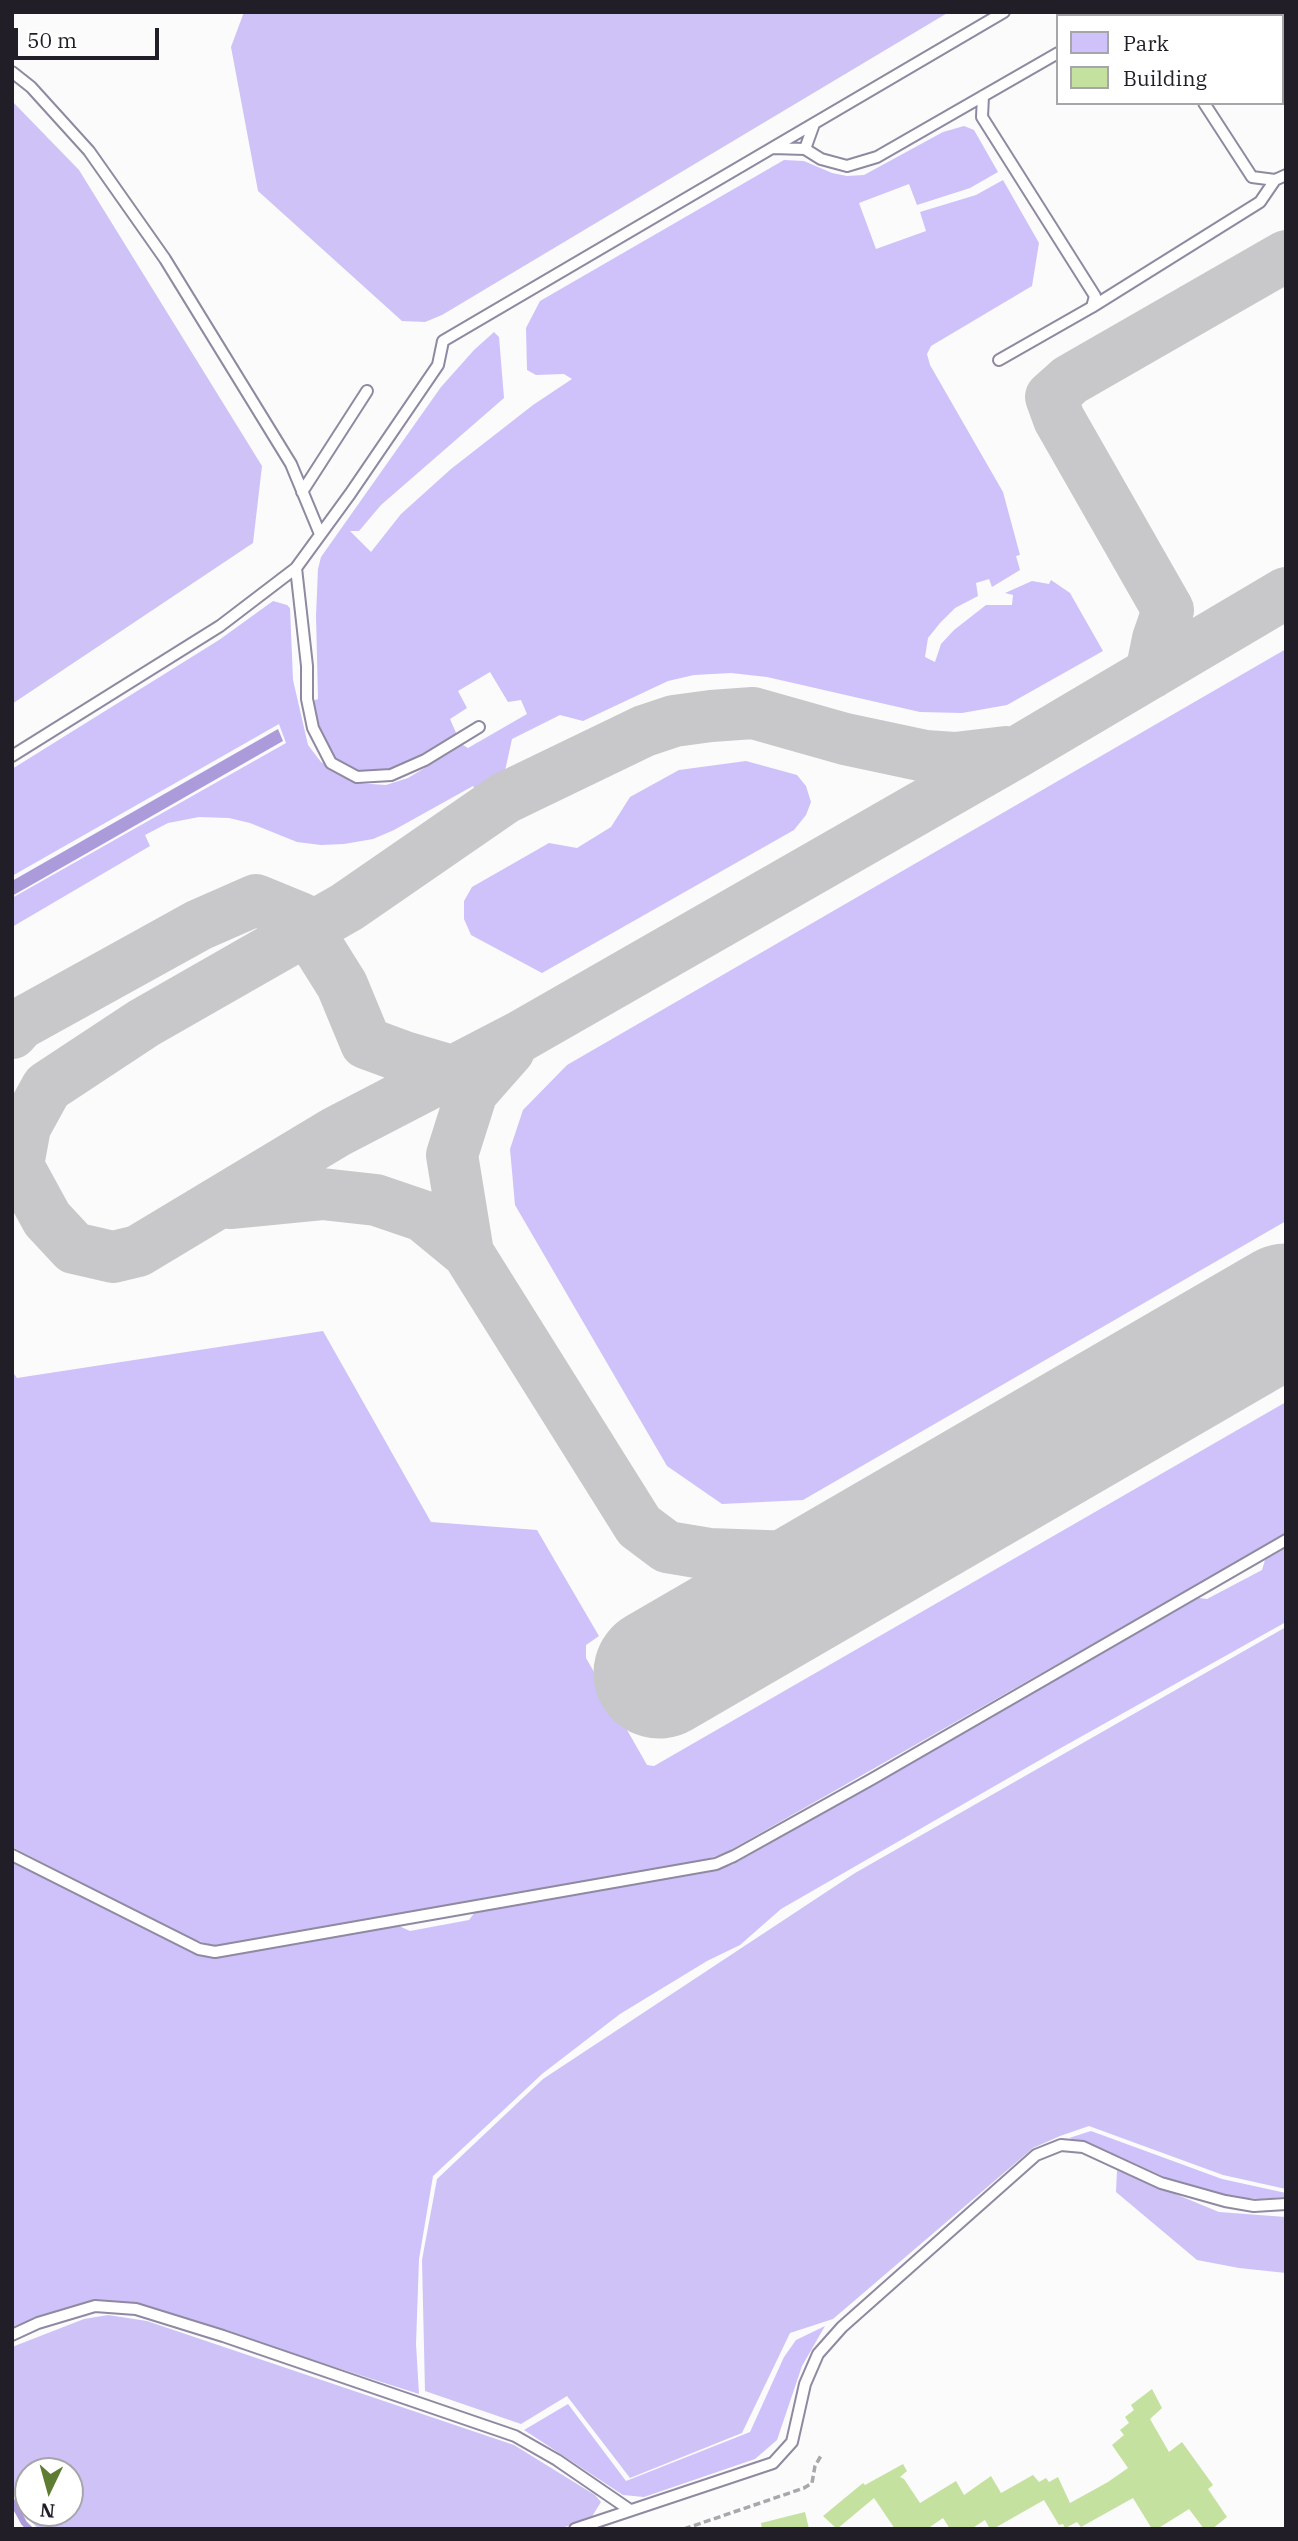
<!DOCTYPE html>
<style>
body{margin:0}
#map{position:relative;width:1298px;height:2541px;overflow:hidden;background:#fbfbfb;font-family:"IBM Plex Serif",serif}
canvas{display:block}
.frame{position:absolute;inset:0;border:14px solid #211e28;pointer-events:none}
.legend{position:absolute;left:1056px;top:14px;width:228px;height:91px;box-sizing:border-box;background:#fff;border:2px solid #a6a5a9;margin:0;padding:9px 12px;list-style:none;font-size:21px;color:#211e28}
.legend li{display:flex;align-items:center;gap:14px;height:35px}
.legend b{width:35px;border:2px solid #a6a5a9}
.north{position:absolute;left:14px;top:2457px;width:70px;height:70px;box-sizing:border-box;background:#fff;border:2px solid #a6a5a9;border-radius:50%;rotate:185deg;font-size:19px;font-weight:700;line-height:28px;text-align:center;color:#211e28}
.north::after{content:'';display:block;margin:auto;width:24px;height:32px;background:#5f7d32;clip-path:polygon(50% 0,100% 100%,50% 72%,0 100%)}
.scale{position:absolute;left:14px;top:28px;width:145px;height:32px;box-sizing:border-box;border:4px solid #211e28;border-top:0;padding-left:9px;font-size:21px;line-height:24px;white-space:nowrap;color:#211e28;-webkit-text-stroke:5px #fff;paint-order:stroke}
</style>
<div id="map">
<canvas width="1298" height="2541"></canvas>
<div class="frame"></div>
<ul class="legend">
<li><b style="height:19px;background:#cfc1fa"></b>Park</li>
<li><b style="height:19px;background:#c4e19f"></b>Building</li>
</ul>
<div class="north">N</div>
<div class="scale">50 m</div>
</div>
<script>
const c = document.querySelector('canvas').getContext('2d');
c.lineJoin = 'round';
function fill(path, color) { c.fillStyle = color; c.fill(path, 'evenodd'); }
const toPath = rows => new Path2D(rows.map(r => 'M' + r).join(''));
function strokePath(path, color, width, dash) { c.strokeStyle = color; c.lineWidth = width; c.lineCap = dash ? 'butt' : 'round'; c.setLineDash(dash || []); c.stroke(path); }
fill(toPath([
 [964,126,974,130,998,172,970,188,917,205,909,184,859,203,876,249,926,231,920,212,976,195,1003,180,1039,243,1032,286,931,346,927,354,930,365,1003,492,1020,555,1016,556,1020,570,992,587,989,579,976,583,978,596,955,608,940,623,928,638,925,657,935,662,941,644,954,630,986,605,1012,605,1013,595,1005,593,1032,581,1049,584,1051,580,1070,593,1103,651,1007,705,962,713,920,712,767,677,731,673,694,675,668,681,583,721,560,715,512,739,503,780,478,795,473,786,394,830,373,839,344,844,321,845,297,842,250,823,229,818,199,817,168,823,145,835,150,846,12,927,12,898,286,743,279,724,12,876,12,769,219,640,273,601,287,605,290,608,293,680,308,745,321,762,356,783,386,785,408,778,463,745,468,748,527,714,521,700,508,702,490,672,458,691,467,708,450,719,457,735,391,772,369,774,355,771,341,763,328,750,313,720,313,701,318,699,316,616,318,569,321,557,441,387,474,350,494,332,499,337,504,398,381,505,359,531,350,531,371,552,401,514,451,469,533,405,572,379,564,374,536,375,527,370,526,328,540,301,784,160,804,161,832,173,847,176,864,175,943,132],
 [1286,649,1286,1221,803,1500,722,1504,667,1466,515,1205,510,1149,523,1110,567,1065],
 [746,761,797,775,806,786,811,802,806,815,794,830,542,973,471,935,464,919,464,901,472,887,549,843,577,848,611,827,630,797,679,770],
 [323,1331,431,1522,537,1530,599,1636,586,1645,586,1658,647,1765,654,1766,1286,1402,1286,1534,727,1852,708,1859,677,1865,215,1946,192,1939,12,1847,12,1371,17,1378],
 [1286,1548,1286,1622,1059,1749,781,1909,740,1945,707,1961,620,2014,542,2074,433,2176,419,2259,416,2344,419,2394,137,2304,88,2302,12,2327,12,1859,213,1957,399,1926,410,1931,469,1920,475,1912,719,1868,732,1865,1199,1598,1207,1599,1262,1570,1265,1560],
 [1091,2131,1222,2179,1286,2193,1286,2197,1260,2199,1229,2197,1167,2178,1094,2145,1069,2138],
 [825,2326,802,2366,777,2440,755,2459,644,2497,623,2495,524,2430,568,2404,626,2481,750,2432,784,2357,796,2340]
]), '#cfc1fa');
fill(toPath([
 [244,12,949,12,442,315,425,322,402,321,258,191,231,47],
 [12,101,79,170,262,466,253,543,12,704],
 [1286,1627,1286,2189,1223,2175,1089,2126,1060,2136,1033,2148,833,2319,790,2333,742,2433,630,2478,567,2396,521,2424,425,2391,422,2260,437,2179,543,2079,855,1873],
 [1117,2170,1219,2212,1286,2217,1286,2273,1239,2268,1197,2260,1116,2192],
 [108,2315,147,2321,514,2445,595,2495,601,2502,591,2518,559,2529,38,2529,27,2516,12,2485,12,2347,84,2319],
 [28,2471,70,2471,70,2513,28,2513]
]), '#cfc2f7');
fill(toPath([
 [278,729,283,741,12,896,12,881]
]), '#ac9bdb');
strokePath(toPath([
 [12,2501,24,2523,30,2529]
]), '#ac9bdb', 6);
strokePath(toPath([
 [1151,673,1158,639,1168,610,1059,419,1051,397,1070,380,1286,256],
 [12,1033,20,1024,199,925,256,900,300,918,342,985,366,1043,404,1057,455,1072],
 [509,1050,472,1092,452,1155,468,1253,639,1526,667,1547,709,1554,822,1558,862,1555],
 [12,1155,47,1219,74,1248,113,1257,138,1251,336,1132,521,1036,1017,752,1286,593],
 [18,1165,25,1127,47,1087,144,1023,347,907,505,798,644,731,674,721,711,716,753,713,845,739,925,756,955,758,1006,752],
 [230,1203,322,1194,376,1200,423,1216,468,1253]
]), '#c8c8ca', 52);
strokePath(toPath([
 [659,1673,1286,1309]
]), '#c8c8ca', 131);
fill(toPath([
 [1152,2389,1162,2408,1150,2419,1169,2452,1182,2442,1213,2485,1208,2489,1227,2517,1212,2529,1204,2529,1189,2509,1157,2529,1152,2529,1133,2498,1081,2527,1077,2522,1065,2528,1063,2524,1059,2525,1044,2500,993,2529,990,2529,985,2520,971,2529,950,2529,943,2518,927,2529,895,2529,874,2498,837,2529,823,2516,863,2483,865,2485,903,2464,907,2471,900,2477,904,2479,920,2503,956,2481,964,2495,991,2476,1001,2493,1033,2475,1039,2482,1046,2478,1049,2482,1058,2477,1070,2503,1108,2482,1128,2468,1112,2445,1124,2435,1120,2430,1129,2423,1125,2417,1134,2410,1131,2405],
 [805,2512,809,2529,762,2529,761,2523]
]), '#c4e19f');
const service = toPath([
 [1145,12,1147,16],
 [1124,16,1130,12],
 [1261,16,1264,12],
 [1282,60,1286,60],
 [12,72,31,87,89,151,165,259,291,464,320,534],
 [983,96,982,117,1095,296,1092,307,999,360],
 [1204,103,1252,177,1275,180,1286,175],
 [814,124,805,149,821,159,847,166,877,157,1058,53],
 [773,148,805,149],
 [1092,307,1260,202,1275,180],
 [302,492,367,391],
 [296,568,307,666,307,699,313,728,331,763,357,777,391,775,425,760,479,727],
 [12,756,220,626,296,568,350,494,438,365,443,341,1004,12],
 [12,1855,199,1949,215,1952,716,1864,734,1856,872,1779,1286,1540],
 [12,2335,38,2323,95,2306,136,2309,223,2336,515,2436,557,2460,630,2510],
 [575,2529,773,2463,792,2442,805,2384,818,2354,842,2327,1036,2155,1061,2145,1083,2147,1161,2183,1225,2201,1254,2206,1286,2204]
]);
strokePath(service, '#8f89a1', 14);
strokePath(toPath([
 [684,2529,804,2488,812,2483,815,2466,822,2454]
]), '#a8a7ab', 3.5, [7, 3.5]);
strokePath(service, '#fff', 10);
</script>
